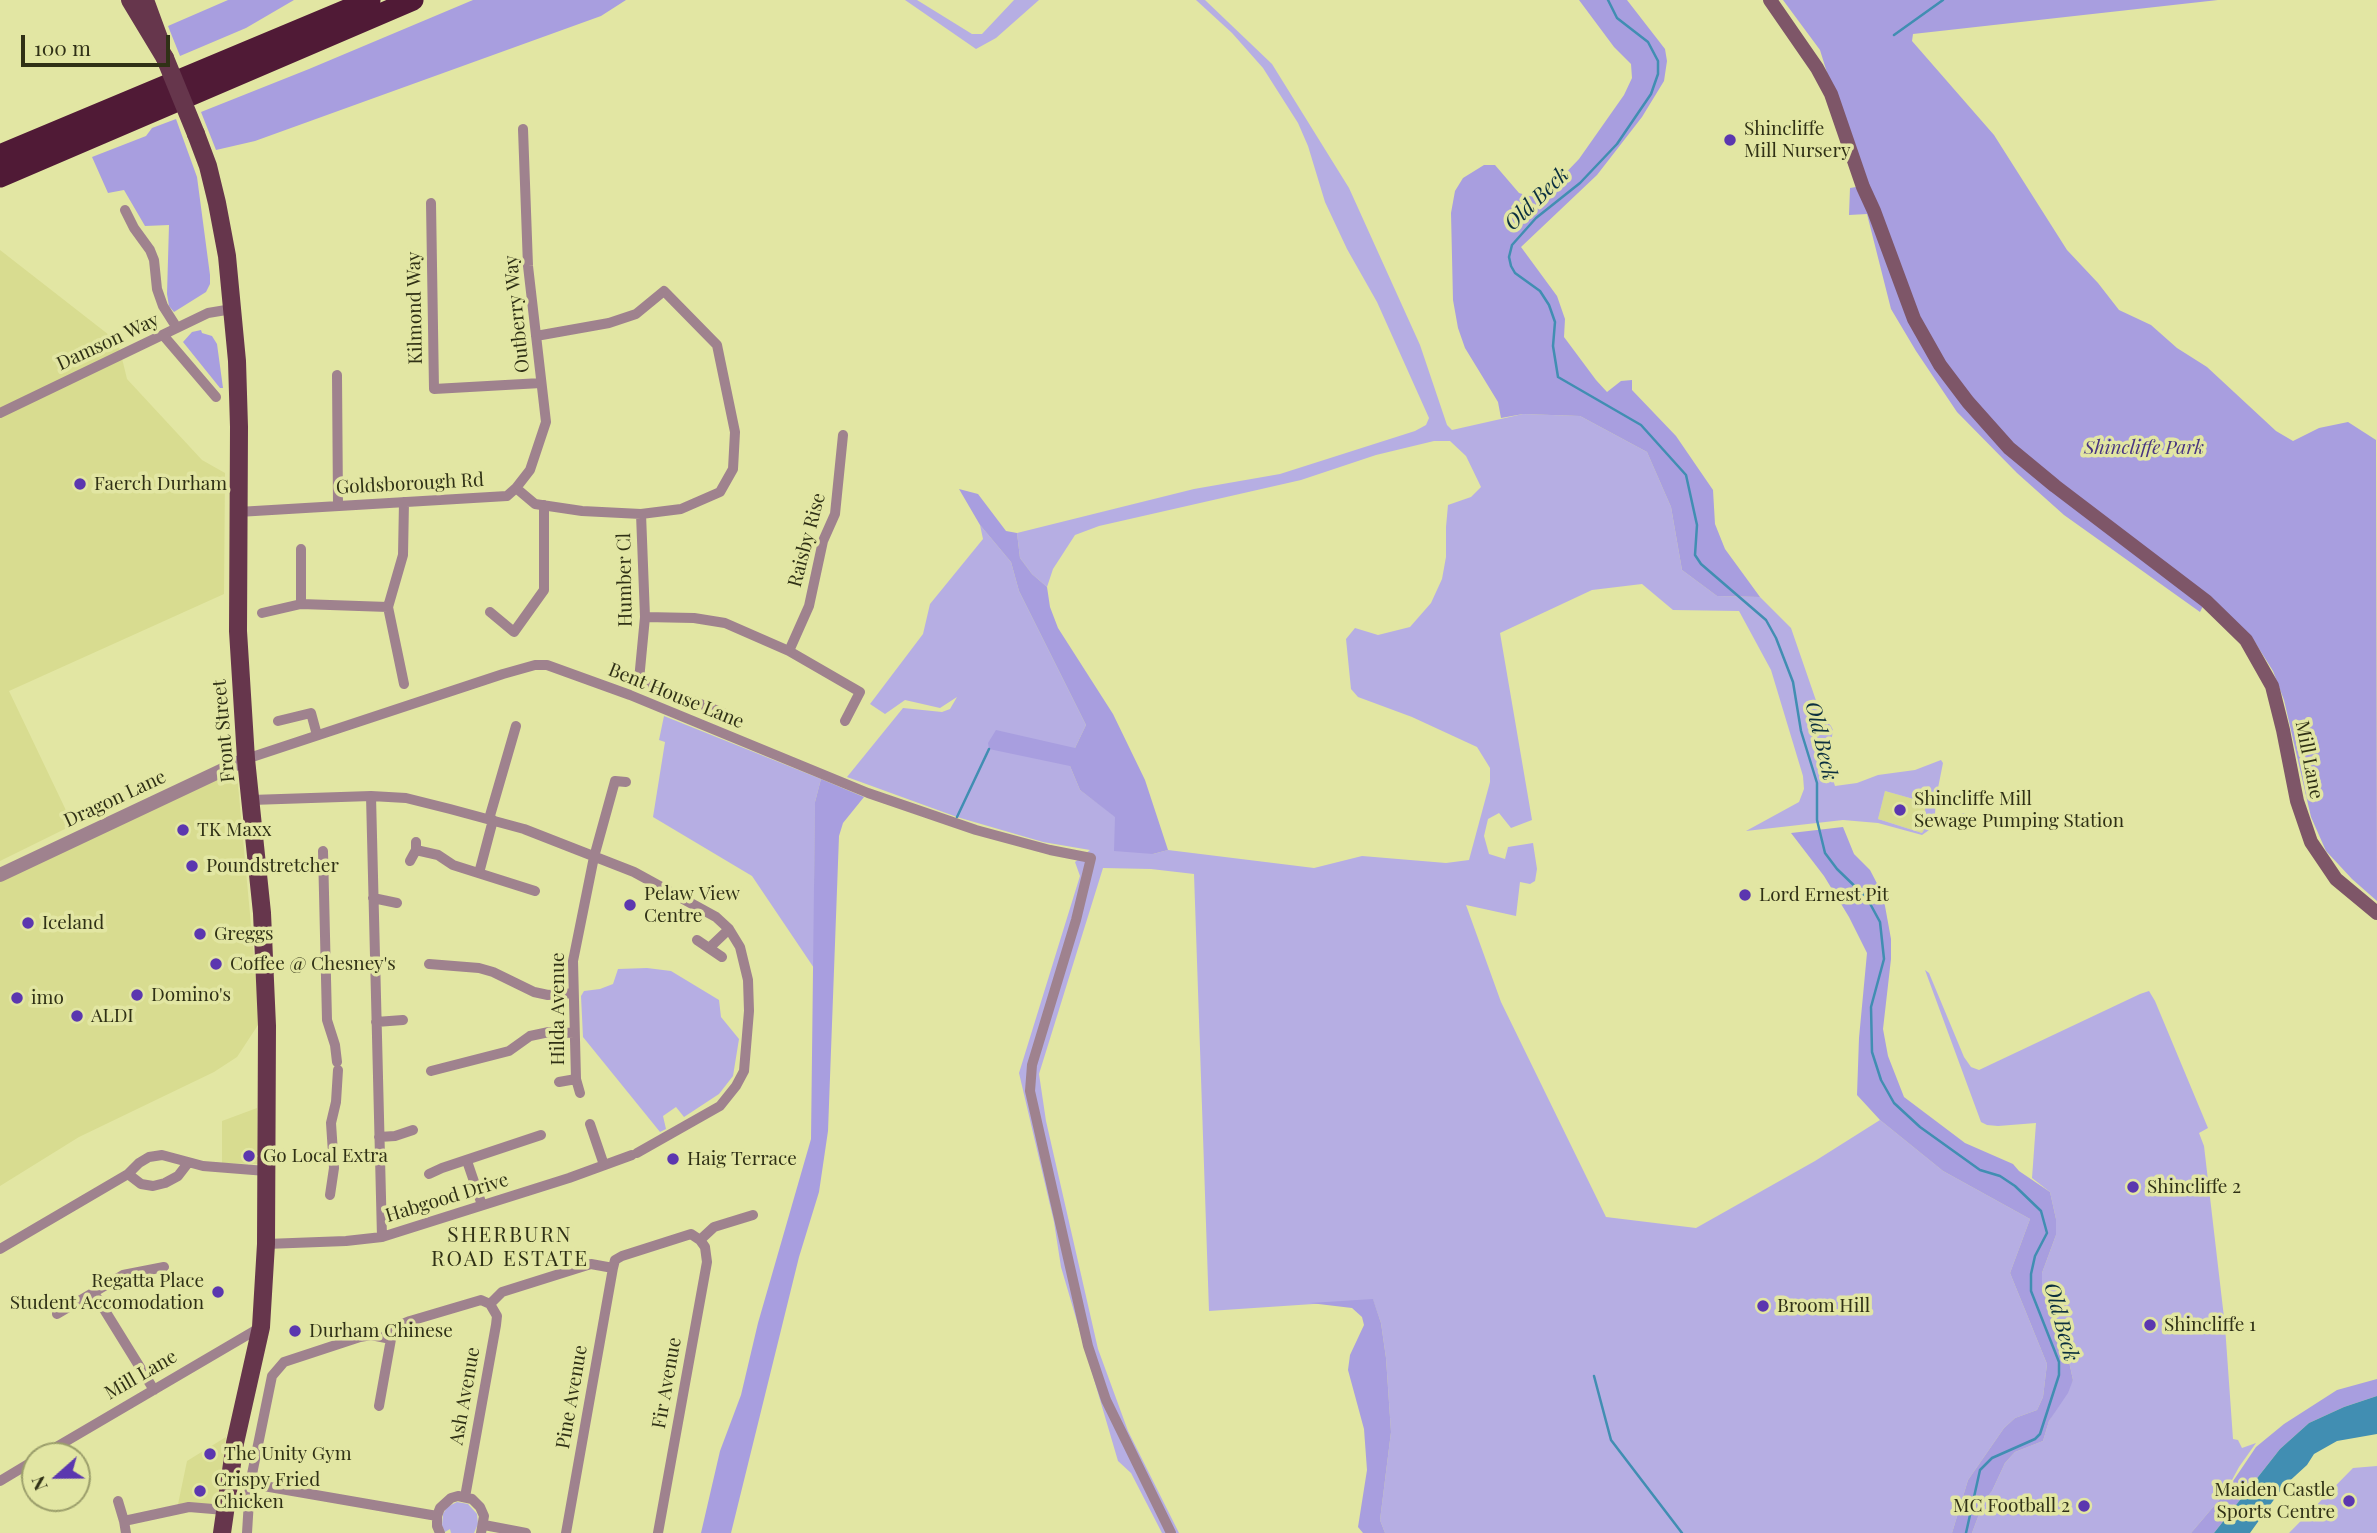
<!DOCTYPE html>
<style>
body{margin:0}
#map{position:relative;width:2377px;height:1533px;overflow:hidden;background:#e2e6a3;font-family:"Playfair Display",serif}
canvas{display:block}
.north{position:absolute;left:21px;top:1442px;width:70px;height:70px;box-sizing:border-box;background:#e2e6a3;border:2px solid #9b9e6b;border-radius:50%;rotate:249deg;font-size:19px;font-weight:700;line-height:28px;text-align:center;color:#303116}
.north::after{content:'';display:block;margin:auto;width:24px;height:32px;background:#5b37af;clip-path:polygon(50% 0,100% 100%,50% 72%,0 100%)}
.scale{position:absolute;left:21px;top:35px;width:149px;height:32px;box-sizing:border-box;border:4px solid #303116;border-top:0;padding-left:9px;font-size:21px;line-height:24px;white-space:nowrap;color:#303116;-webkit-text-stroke:5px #e2e6a3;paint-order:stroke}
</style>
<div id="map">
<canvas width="2377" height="1533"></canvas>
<div class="north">N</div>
<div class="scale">100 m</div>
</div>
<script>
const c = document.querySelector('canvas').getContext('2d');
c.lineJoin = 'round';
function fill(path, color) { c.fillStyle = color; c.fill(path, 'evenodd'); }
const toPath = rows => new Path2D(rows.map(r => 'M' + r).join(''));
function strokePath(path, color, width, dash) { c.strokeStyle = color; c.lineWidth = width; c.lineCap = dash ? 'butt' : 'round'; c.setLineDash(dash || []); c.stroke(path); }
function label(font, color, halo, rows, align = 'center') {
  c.font = font + ' "Playfair Display",serif'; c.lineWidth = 7; c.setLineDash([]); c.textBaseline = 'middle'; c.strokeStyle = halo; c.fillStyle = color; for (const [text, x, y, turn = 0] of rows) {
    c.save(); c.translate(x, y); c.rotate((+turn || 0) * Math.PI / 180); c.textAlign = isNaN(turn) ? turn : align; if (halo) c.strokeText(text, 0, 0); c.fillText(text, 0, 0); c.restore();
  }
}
fill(toPath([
 [0,250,118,342,127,379,202,460,225,473,224,594,9,691,73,825,0,861],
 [236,763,260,1022,237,1057,214,1072,79,1137,0,1186,0,875],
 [1885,791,1924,802,1927,825,1922,833,1878,819],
 [257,1108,258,1164,222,1163,222,1121],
 [226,1437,217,1509,177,1509,187,1461]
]), '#d8dc90');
fill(toPath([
 [905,0,917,0,972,34,982,34,1014,0,1039,0,996,38,976,49],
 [1196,0,1205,0,1272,64,1349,188,1420,345,1447,425,1452,430,1523,414,1580,416,1647,452,1671,507,1682,570,1717,596,1760,597,1791,628,1821,715,1831,726,1833,730,1828,763,1835,786,1857,783,1878,775,1915,770,1941,760,1943,763,1936,798,1935,814,1941,819,1965,813,1944,828,1932,828,1922,835,1878,823,1843,820,1746,831,1799,802,1804,789,1803,776,1771,670,1739,611,1673,610,1642,584,1592,590,1500,633,1532,820,1511,828,1499,813,1488,819,1484,836,1489,854,1505,859,1508,847,1533,843,1537,869,1535,881,1530,884,1520,882,1516,916,1466,905,1501,1002,1606,1217,1696,1228,1815,1161,1880,1120,1943,1171,2030,1219,2010,1273,2047,1364,2043,1397,2037,1410,2015,1418,2004,1428,1968,1480,1952,1533,1385,1533,1380,1520,1391,1432,1386,1358,1381,1323,1373,1300,1209,1311,1194,874,1151,869,1103,868,1039,1074,1046,1121,1098,1349,1128,1431,1179,1533,1162,1533,1131,1473,1118,1461,1061,1267,1054,1222,1019,1073,1080,876,1075,862,1090,850,1043,842,957,817,847,777,903,708,942,712,950,709,957,697,940,708,905,700,885,714,870,704,923,634,930,604,983,539,980,525,1011,562,1019,591,1086,725,1075,748,1070,766,1080,790,1115,816,1153,854,1168,850,1314,868,1362,856,1446,863,1469,860,1490,782,1490,768,1477,747,1412,717,1358,697,1351,689,1346,639,1355,628,1378,635,1410,627,1431,603,1442,579,1446,557,1446,527,1448,505,1471,497,1481,487,1466,456,1450,441,1434,441,1376,455,1301,480,1099,526,1075,535,1053,569,1047,587,1032,574,1020,558,1017,533,1194,489,1280,474,1415,431,1426,425,1429,418,1377,302,1347,249,1325,202,1308,146,1298,123,1263,68,1232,33],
 [1885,791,1924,802,1927,825,1922,833,1878,819],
 [664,716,821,779,815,802,814,968,752,876,653,817,665,742,659,740],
 [647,968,671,971,719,1000,721,1017,739,1039,733,1076,719,1094,684,1117,676,1107,663,1116,666,1129,660,1132,583,1037,581,996,584,991,600,989,613,984,618,969],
 [1925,970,1929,973,1964,1057,1971,1067,1979,1070,2140,994,2149,991,2155,1001,2208,1128,2199,1133,2204,1146,2225,1326,2233,1439,2238,1440,2242,1448,2256,1443,2239,1467,2225,1493,2191,1533,1972,1533,1984,1501,1992,1491,2005,1463,2015,1452,2043,1441,2049,1421,2073,1380,2068,1357,2042,1289,2042,1273,2056,1235,2056,1219,2050,1192,2032,1178,2036,1123,1998,1126,1987,1125,1981,1122],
 [2377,1466,2377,1533,2289,1533,2353,1468],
 [457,1502,468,1504,477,1514,478,1524,474,1533,451,1533,450,1529,445,1532,442,1526,443,1514,447,1507]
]), '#b6aee3');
fill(toPath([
 [228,0,294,0,246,28,180,56,168,26],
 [473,0,626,0,601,16,255,141,216,150,201,112,309,69],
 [1579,0,1627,0,1665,49,1667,61,1664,81,1642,117,1597,175,1521,247,1557,296,1565,319,1564,337,1596,380,1607,392,1621,381,1632,380,1632,390,1676,436,1713,490,1715,524,1725,549,1760,597,1717,596,1682,570,1671,507,1647,452,1580,416,1523,414,1501,418,1498,402,1465,348,1458,328,1453,300,1451,213,1455,191,1463,178,1484,165,1495,165,1519,193,1529,196,1540,194,1556,183,1579,159,1624,95,1632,78,1631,64,1614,47],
 [1783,0,2218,0,1913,34,1912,41,1994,135,2067,250,2098,283,2119,310,2151,325,2177,348,2207,367,2276,431,2293,441,2319,428,2348,422,2376,440,2377,901,2352,879,2326,851,2311,817,2284,700,2273,671,2251,636,2205,602,2200,612,2064,515,2017,473,1957,412,1916,351,1891,309,1867,214,1849,215,1850,188,1862,186,1820,50],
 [176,119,197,177,210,275,210,284,206,292,174,312,169,306,167,294,169,225,145,226,124,190,108,193,92,157,146,136,152,128],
 [201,330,202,333,212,336,217,344,223,388,220,388,183,342,192,332],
 [959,489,978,494,1006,531,1017,533,1020,558,1032,574,1047,587,1050,607,1058,628,1113,714,1145,780,1168,850,1153,854,1114,851,1115,817,1080,790,1070,766,989,749,988,743,996,730,1075,748,1086,725,1019,591,1011,562,980,525],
 [821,779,864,797,843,823,839,836,828,1131,819,1192,799,1257,731,1533,701,1533,720,1451,741,1395,758,1323,811,1139,815,802],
 [1843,827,1854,854,1870,870,1883,895,1891,939,1891,959,1883,1029,1888,1056,1904,1097,1965,1143,2013,1164,2019,1171,2050,1192,2056,1219,2056,1235,2042,1273,2042,1289,2068,1357,2073,1380,2068,1393,2049,1421,2043,1441,2015,1452,2005,1463,1992,1491,1984,1501,1972,1533,1952,1533,1968,1480,2004,1428,2015,1418,2037,1410,2043,1397,2047,1364,2010,1273,2030,1219,1943,1171,1880,1120,1857,1095,1859,1038,1867,953,1849,917,1824,876,1791,833],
 [1373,1299,1381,1323,1386,1358,1391,1432,1380,1520,1385,1533,1363,1533,1358,1527,1367,1470,1364,1429,1348,1370,1350,1355,1364,1325,1362,1317,1352,1308,1310,1303],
 [2377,1379,2377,1396,2344,1407,2309,1423,2280,1449,2214,1533,2191,1533,2225,1493,2256,1447,2284,1424,2337,1390]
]), '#a89edf');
fill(toPath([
 [2377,1396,2377,1434,2337,1441,2314,1454,2307,1465,2283,1487,2250,1533,2214,1533,2280,1449,2309,1423,2344,1407]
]), '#418eb2');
strokePath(toPath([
 [1608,0,1617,18,1648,42,1658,61,1658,74,1651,94,1617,144,1580,183,1536,218,1512,245,1509,257,1511,266,1515,273,1540,291,1549,305,1555,322,1553,346,1558,377,1641,425,1686,475,1697,525,1695,555,1701,564,1766,620,1776,638,1793,682,1801,731,1817,783,1817,820,1825,853,1837,869,1867,898,1880,922,1884,959,1871,1007,1872,1052,1881,1080,1894,1103,1920,1127,1980,1170,2000,1176,2015,1186,2041,1211,2047,1233,2035,1256,2031,1274,2031,1291,2059,1362,2059,1375,2040,1434,2035,1439,1992,1458,1980,1470,1966,1533],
 [1894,35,1943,0],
 [957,817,989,749],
 [1594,1376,1611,1440,1682,1533]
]), '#418eb2', 2.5);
strokePath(toPath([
 [431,203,434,389,541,383],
 [125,210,134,228,150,250,154,260,157,289,163,306,177,328],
 [163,335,216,397],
 [337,375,338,506],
 [0,413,208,313,232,309],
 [516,488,530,470,546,422,528,266,523,129],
 [404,502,403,555,388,607,404,684],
 [238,512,507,496,516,488,535,504,582,511,641,514,681,509,720,492,733,469,735,432,717,345,664,291,636,314,609,323,536,336],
 [641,514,645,617,639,680,723,713],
 [301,549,301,604,388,607],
 [490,612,514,632,544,590,544,505],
 [262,613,301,604],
 [645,617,694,618,725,623,789,651,860,692,845,721],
 [789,651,809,606,823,541,835,514,843,435],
 [278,721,311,713,317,735],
 [246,759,503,674,535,665,547,665,630,695,868,793,976,830,1050,850,1091,858,1076,920,1032,1065,1030,1091,1088,1346,1106,1400,1171,1533],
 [371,796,382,1237],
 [251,800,371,796,406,798,450,809,524,829,634,872,716,917,729,929,740,947,748,980,749,1011,744,1071,736,1086,720,1106,637,1153],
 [489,819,516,726],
 [416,850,438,855,453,865,535,891],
 [323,851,327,1020,335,1045,337,1062],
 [410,861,416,850,416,842],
 [479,873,493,820],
 [373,898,397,903],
 [697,940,722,957],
 [709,948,729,929],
 [429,964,479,968,493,972,534,992,548,995,573,993],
 [376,1022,403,1020],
 [431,1071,509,1051,530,1036,549,1032,574,1033],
 [559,1082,576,1079],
 [580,1093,576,1079,573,961,594,857,615,781,626,782],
 [590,1124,604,1165],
 [379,1137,395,1136,413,1130],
 [467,1161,482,1205],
 [128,1174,141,1184,153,1186,165,1183,178,1176,188,1163],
 [429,1174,442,1168,541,1135],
 [330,1195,334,1168,331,1123,336,1102,338,1070],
 [266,1244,346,1241,382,1237,569,1178,632,1155],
 [0,1249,128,1174,139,1163,149,1157,162,1155,203,1166,266,1171],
 [94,1293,154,1390],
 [57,1314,123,1275,164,1267],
 [379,1406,391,1339],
 [41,1456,261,1327],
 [229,1480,437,1516],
 [0,1481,35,1460],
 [465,1497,496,1325,497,1316,490,1304],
 [118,1501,124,1521],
 [484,1525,526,1533],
 [126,1533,124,1521,189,1507,225,1510],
 [247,1533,250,1484,272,1376,284,1362,360,1337,371,1335,391,1339,393,1332,400,1325,410,1321,481,1300,490,1304,502,1292,591,1264,613,1268,615,1260,622,1256,691,1234,700,1240,714,1227,753,1215],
 [440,1533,437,1526,437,1516,440,1508,451,1498,458,1496,472,1499,480,1507,484,1516,481,1533],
 [566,1533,613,1268],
 [658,1533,707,1262,705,1247,700,1240]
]), '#9f828e', 10);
strokePath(toPath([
 [0,875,246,759]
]), '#9f828e', 14);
strokePath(toPath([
 [1770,0,1817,68,1831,94,1863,187,1874,211,1914,319,1940,365,1968,402,2009,448,2055,486,2206,601,2246,640,2272,686,2283,730,2297,801,2311,842,2336,879,2377,913]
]), '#7e5668', 14);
strokePath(toPath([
 [130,0,165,58],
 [145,0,159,38],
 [196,134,208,166,217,203,227,256,237,361,239,427,238,631,246,759,262,913,267,1026,266,1244,261,1327,235,1443,222,1533]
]), '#66364c', 18);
strokePath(toPath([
 [0,155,370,0],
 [0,177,413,0]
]), '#501a36', 21);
strokePath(toPath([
 [165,58,196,134]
]), '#66364c', 18);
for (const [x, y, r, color] of [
 [1730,140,7,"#5b37af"],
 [80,484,7,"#5b37af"],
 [1900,810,7,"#5b37af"],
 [183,830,7,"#5b37af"],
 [192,866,7,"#5b37af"],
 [1745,895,7,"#5b37af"],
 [630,905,7,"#5b37af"],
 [28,923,7,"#5b37af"],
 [200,934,7,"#5b37af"],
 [216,964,7,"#5b37af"],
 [137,995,7,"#5b37af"],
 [17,998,7,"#5b37af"],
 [77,1016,7,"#5b37af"],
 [249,1156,7,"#5b37af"],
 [673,1159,7,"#5b37af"],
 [2133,1187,7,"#5b37af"],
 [218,1292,7,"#5b37af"],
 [1763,1306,7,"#5b37af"],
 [2150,1325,7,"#5b37af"],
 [295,1331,7,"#5b37af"],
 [210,1454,7,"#5b37af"],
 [200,1491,7,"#5b37af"],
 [2349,1501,7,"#5b37af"],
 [2084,1506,7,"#5b37af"]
]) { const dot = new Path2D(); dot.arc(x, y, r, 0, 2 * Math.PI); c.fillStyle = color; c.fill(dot); strokePath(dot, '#e2e6a3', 2.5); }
label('19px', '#303116', '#e2e6a3', [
 ["Shincliffe",1744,129],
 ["Mill Nursery",1744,151],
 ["Faerch Durham",94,484],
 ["Shincliffe Mill",1914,799],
 ["Sewage Pumping Station",1914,821],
 ["TK Maxx",197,830],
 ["Poundstretcher",206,866],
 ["Pelaw View",644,894],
 ["Centre",644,916],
 ["Lord Ernest Pit",1759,895],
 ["Iceland",42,923],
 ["Greggs",214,934],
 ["Coffee @ Chesney's",230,964],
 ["Domino's",151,995],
 ["imo",31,998],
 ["ALDI",91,1016],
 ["Go Local Extra",263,1156],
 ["Haig Terrace",687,1159],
 ["Shincliffe 2",2147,1187],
 ["Regatta Place",204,1281,"right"],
 ["Student Accomodation",204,1303,"right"],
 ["Broom Hill",1777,1306],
 ["Shincliffe 1",2164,1325],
 ["Durham Chinese",309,1331],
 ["The Unity Gym",224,1454],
 ["Crispy Fried",214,1480],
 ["Chicken",214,1502],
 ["Maiden Castle",2335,1490,"right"],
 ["Sports Centre",2335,1512,"right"],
 ["MC Football 2",2070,1506,"right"]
], 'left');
label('19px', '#303116', '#e2e6a3', [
 ["Kilmond Way",415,308,-91],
 ["Outberry Way",517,314,-96],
 ["Damson Way",108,342,-25],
 ["Goldsborough Rd",410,484,-3],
 ["Raisby Rise",807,540,-75],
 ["Humber Cl",625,580,-91],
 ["Bent House Lane",676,696,22],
 ["Front Street",224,731,-95],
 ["Mill Lane",2309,760,79],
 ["Dragon Lane",115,799,-25],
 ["Hilda Avenue",558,1009,-90],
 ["Habgood Drive",447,1198,-17],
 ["Mill Lane",141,1375,-30],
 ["Fir Avenue",667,1383,-80],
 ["Ash Avenue",465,1396,-80],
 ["Pine Avenue",572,1397,-80]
]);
label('italic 19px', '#483581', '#e2e6a3', [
 ["Shincliffe Park",2144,448]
]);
label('italic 21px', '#0b2f3f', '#e2e6a3', [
 ["Old Beck",1537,199,-44],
 ["Old Beck",1821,741,77],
 ["Old Beck",2061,1322,75]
]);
c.letterSpacing = '2px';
label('21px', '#303116', '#e2e6a3', [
 ["SHERBURN",510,1235],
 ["ROAD ESTATE",510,1259]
]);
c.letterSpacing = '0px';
</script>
